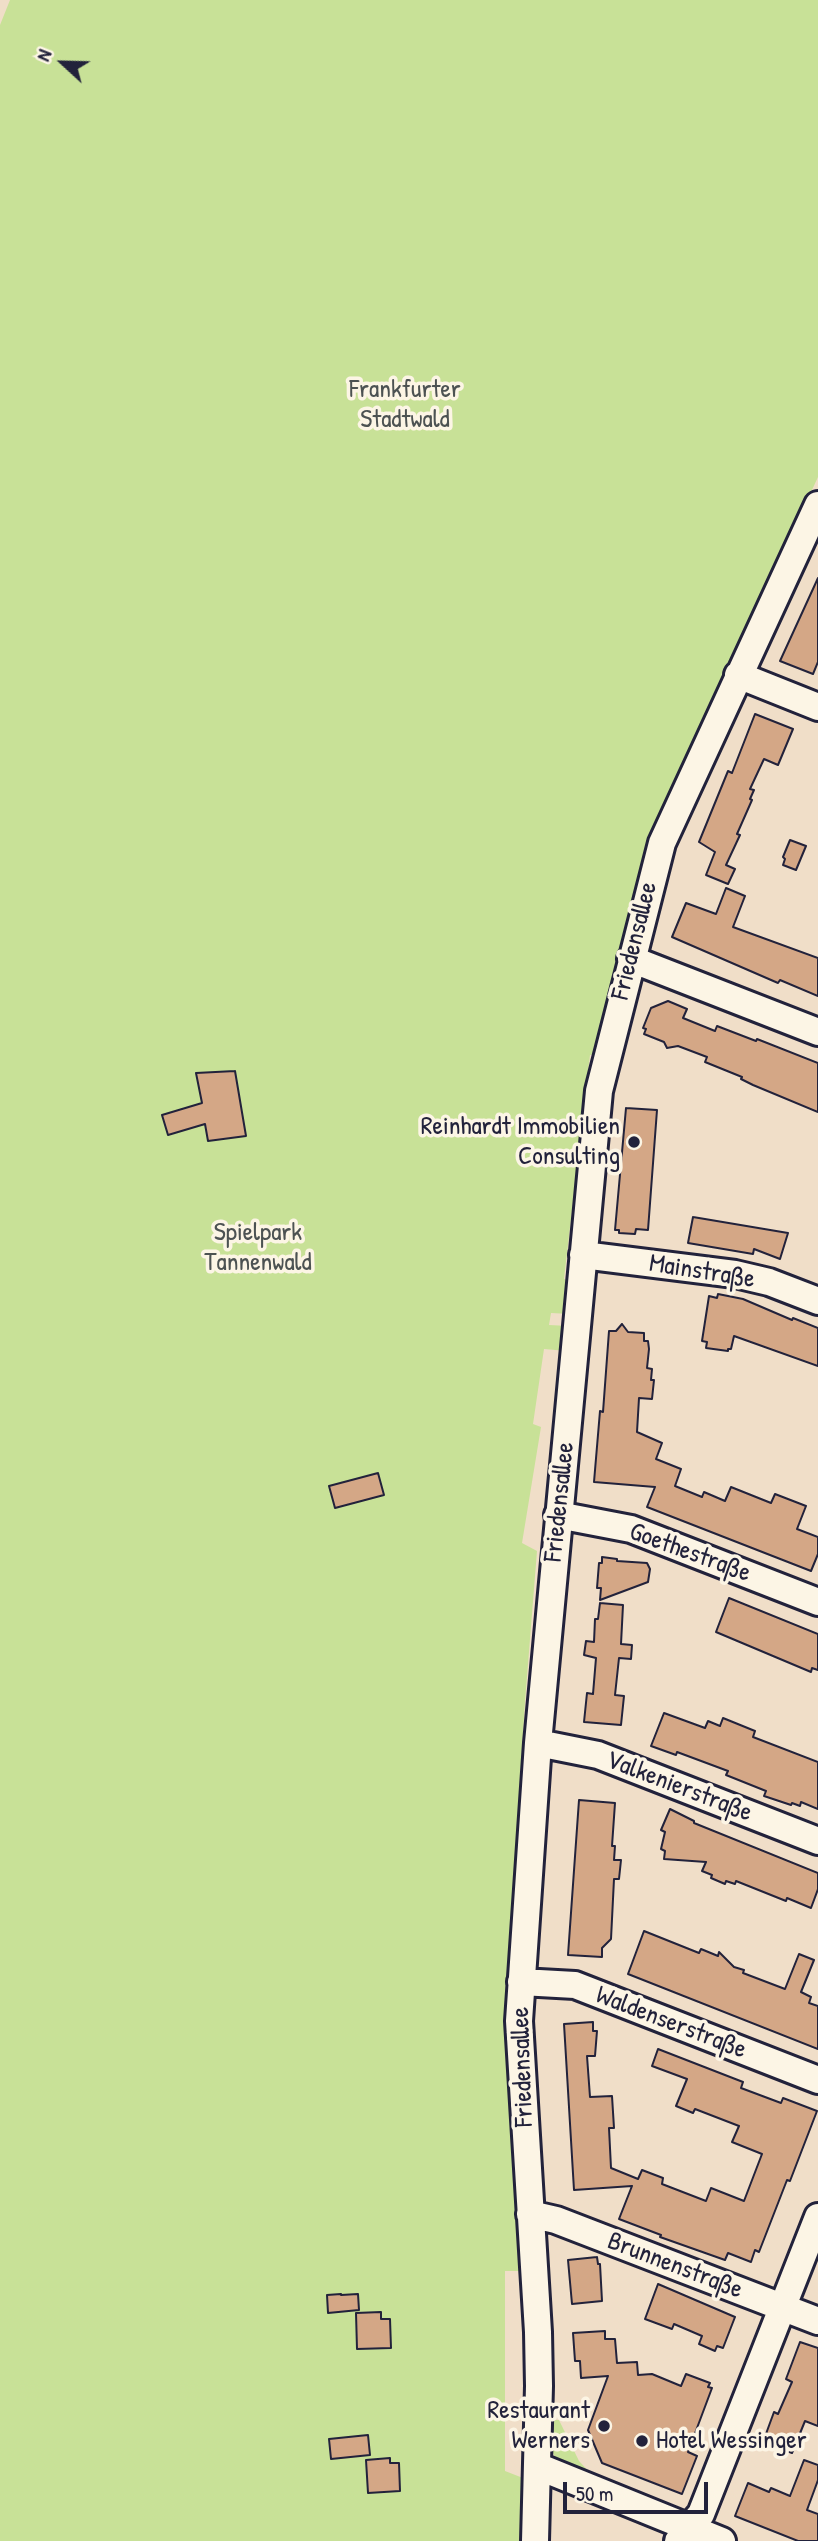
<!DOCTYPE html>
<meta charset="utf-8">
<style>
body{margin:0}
#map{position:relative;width:818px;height:2541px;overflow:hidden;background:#f0dec8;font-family:"Patrick Hand",sans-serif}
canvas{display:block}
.north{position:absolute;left:28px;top:28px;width:70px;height:70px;-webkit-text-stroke:5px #fcf5e5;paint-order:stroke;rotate:292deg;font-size:19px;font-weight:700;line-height:28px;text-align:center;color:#22223b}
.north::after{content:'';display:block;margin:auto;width:24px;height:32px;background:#22223b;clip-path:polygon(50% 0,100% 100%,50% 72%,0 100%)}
.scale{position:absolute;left:563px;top:2482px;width:145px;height:32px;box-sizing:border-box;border:4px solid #22223b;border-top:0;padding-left:9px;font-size:21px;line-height:24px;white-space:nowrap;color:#22223b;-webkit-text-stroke:5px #fcf5e5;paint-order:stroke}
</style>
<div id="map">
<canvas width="818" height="2541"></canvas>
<div class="north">N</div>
<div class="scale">50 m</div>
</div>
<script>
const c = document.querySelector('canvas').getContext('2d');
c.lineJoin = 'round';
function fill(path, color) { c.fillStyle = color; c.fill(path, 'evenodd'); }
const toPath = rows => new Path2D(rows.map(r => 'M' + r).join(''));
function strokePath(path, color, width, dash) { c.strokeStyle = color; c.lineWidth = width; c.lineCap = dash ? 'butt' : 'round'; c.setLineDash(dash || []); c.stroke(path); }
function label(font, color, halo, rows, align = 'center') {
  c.font = font + ' "Patrick Hand",sans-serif'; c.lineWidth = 7; c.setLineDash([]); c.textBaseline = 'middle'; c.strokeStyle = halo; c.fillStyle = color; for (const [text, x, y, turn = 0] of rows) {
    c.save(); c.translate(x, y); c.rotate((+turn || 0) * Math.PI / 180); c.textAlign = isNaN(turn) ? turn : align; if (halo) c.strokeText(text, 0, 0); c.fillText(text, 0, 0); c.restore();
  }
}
fill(toPath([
 [10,0,818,0,818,477,746,632,597,1054,590,1055,564,1279,572,1281,570,1314,551,1313,549,1325,569,1326,567,1351,544,1349,533,1424,541,1427,522,1543,537,1551,525,1702,506,2007,508,2088,522,2271,505,2271,505,2471,523,2478,521,2541,0,2541,0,25],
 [553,2420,559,2420,579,2461,597,2480,562,2465,555,2457,553,2453]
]), '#c8e197');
const building = toPath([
 [818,578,818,662,813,674,780,661,818,578],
 [755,714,793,729,778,765,764,759,750,789,754,790,750,799,752,800,737,834,740,835,726,865,735,869,728,884,706,875,715,852,699,842,728,771,732,773,755,714],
 [790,840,806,846,796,870,783,865,785,859,783,857,790,840],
 [726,888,745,896,733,927,818,958,818,996,780,980,778,983,672,937,686,903,716,914,726,888],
 [668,1001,687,1009,683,1018,715,1031,717,1026,756,1041,757,1039,818,1063,818,1112,753,1085,741,1079,742,1077,705,1062,707,1057,678,1046,667,1048,664,1042,644,1034,646,1029,643,1028,651,1008,668,1001],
 [235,1071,246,1136,208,1141,205,1124,168,1135,162,1115,202,1103,196,1073,235,1071],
 [626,1108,657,1110,648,1230,636,1229,635,1234,619,1233,619,1230,615,1230,626,1108],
 [693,1217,788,1233,780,1259,754,1249,753,1254,688,1243,693,1217],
 [718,1294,743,1299,792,1320,793,1318,818,1328,818,1366,734,1336,731,1349,728,1349,728,1351,706,1348,707,1342,702,1341,709,1296,717,1298,718,1294],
 [622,1324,628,1332,644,1333,644,1341,648,1341,649,1349,647,1368,652,1369,651,1380,654,1380,652,1399,639,1398,637,1432,662,1443,656,1459,681,1469,675,1486,702,1497,704,1492,725,1501,731,1487,771,1503,775,1494,806,1506,797,1529,818,1537,818,1554,811,1571,647,1507,655,1487,594,1482,600,1411,603,1412,609,1331,616,1331,622,1324],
 [378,1473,384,1495,335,1508,329,1486,378,1473],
 [602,1557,617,1559,617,1561,647,1563,650,1569,648,1582,600,1600,601,1588,597,1588,599,1563,602,1563,602,1557],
 [729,1598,818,1634,818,1670,812,1668,811,1672,716,1632,729,1598],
 [600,1603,623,1605,621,1644,632,1645,631,1659,619,1658,615,1695,624,1696,621,1725,584,1722,587,1693,593,1694,596,1658,584,1655,586,1641,594,1642,595,1619,598,1619,600,1603],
 [664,1713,705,1728,708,1721,720,1726,723,1718,755,1731,753,1737,818,1762,818,1809,801,1802,800,1806,792,1803,791,1805,764,1796,766,1791,726,1775,728,1771,677,1752,676,1755,651,1746,664,1713],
 [579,1800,615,1803,612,1846,615,1846,614,1860,621,1860,619,1879,614,1879,611,1939,602,1948,602,1957,568,1955,579,1800],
 [670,1809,694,1821,694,1823,818,1873,818,1889,811,1908,787,1898,786,1901,736,1881,735,1884,726,1881,725,1884,711,1878,712,1875,702,1871,706,1862,664,1859,665,1851,661,1849,665,1832,661,1830,670,1809],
 [644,1931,699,1953,701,1949,718,1956,719,1952,734,1967,744,1970,743,1973,785,1989,799,1954,814,1960,801,1992,811,1997,809,2003,818,2006,818,2049,628,1974,644,1931],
 [593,2022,593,2031,597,2031,595,2056,587,2056,590,2097,612,2096,614,2128,609,2128,611,2168,638,2179,642,2170,663,2178,662,2184,706,2201,711,2188,744,2201,762,2154,732,2142,739,2126,695,2109,693,2113,676,2106,687,2079,652,2066,658,2049,743,2082,741,2088,781,2103,783,2098,817,2111,790,2181,787,2180,759,2252,755,2250,751,2262,728,2253,725,2260,660,2237,661,2235,619,2219,632,2186,574,2190,564,2024,593,2022],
 [597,2257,598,2264,600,2264,602,2301,572,2304,568,2260,597,2257],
 [658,2284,735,2317,723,2348,717,2346,715,2351,699,2344,702,2336,674,2324,672,2329,645,2319,658,2284],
 [341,2294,341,2295,358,2294,359,2310,328,2313,327,2295,341,2294],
 [381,2312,381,2319,390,2319,391,2348,357,2349,356,2313,381,2312],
 [605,2331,605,2339,615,2339,617,2363,637,2362,638,2375,652,2374,681,2386,686,2374,710,2383,708,2387,712,2388,688,2452,697,2456,682,2494,602,2463,588,2430,608,2376,581,2378,580,2361,575,2361,573,2333,605,2331],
 [800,2342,818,2348,818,2426,805,2421,792,2453,763,2442,774,2412,778,2414,792,2382,786,2379,800,2342],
 [368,2435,370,2455,331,2459,329,2439,368,2435],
 [390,2458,390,2463,399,2463,400,2491,368,2493,366,2460,390,2458],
 [804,2460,818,2465,818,2480,807,2510,818,2514,818,2541,798,2541,735,2516,748,2483,769,2492,771,2488,790,2496,804,2460]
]);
fill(building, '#d4a786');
strokePath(building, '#22223b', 2);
const minor = toPath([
 [738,675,818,707],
 [631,959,818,1032],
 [583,1255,735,1274,769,1282,818,1301],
 [558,1515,631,1529,818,1602],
 [538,1743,598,1755,818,1841],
 [521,1982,575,1985,818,2080],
 [530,2214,556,2220,818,2321],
 [537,2466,722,2541],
 [535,2541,539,2386,538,2332,519,2021,538,1743,599,1091,662,843,818,505],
 [678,2541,701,2514,818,2217]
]);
strokePath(minor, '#22223b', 32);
strokePath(minor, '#fcf5e5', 26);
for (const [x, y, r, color] of [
 [634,1142,7,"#22223b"],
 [604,2426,7,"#22223b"],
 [642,2441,7,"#22223b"]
]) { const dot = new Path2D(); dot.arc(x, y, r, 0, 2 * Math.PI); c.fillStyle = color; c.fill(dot); strokePath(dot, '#fcf5e5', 2.5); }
label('26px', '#4c5252', '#fcf5e5', [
 ["Frankfurter",405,390],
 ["Stadtwald",405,420],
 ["Spielpark",258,1233],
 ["Tannenwald",258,1263]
]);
label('26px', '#22223b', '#fcf5e5', [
 ["Friedensallee",635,941,-76],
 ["Mainstraße",702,1272,9],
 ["Friedensallee",560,1502,-84],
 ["Goethestraße",690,1553,20],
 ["Valkenierstraße",679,1787,21],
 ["Waldenserstraße",671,2023,21],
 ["Friedensallee",523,2067,-92],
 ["Brunnenstraße",675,2266,21]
]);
label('26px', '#22223b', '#fcf5e5', [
 ["Reinhardt Immobilien",620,1127],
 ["Consulting",620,1157],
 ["Restaurant",590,2411],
 ["Werners",590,2441],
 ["Hotel Wessinger",656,2441,"left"]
], 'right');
</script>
